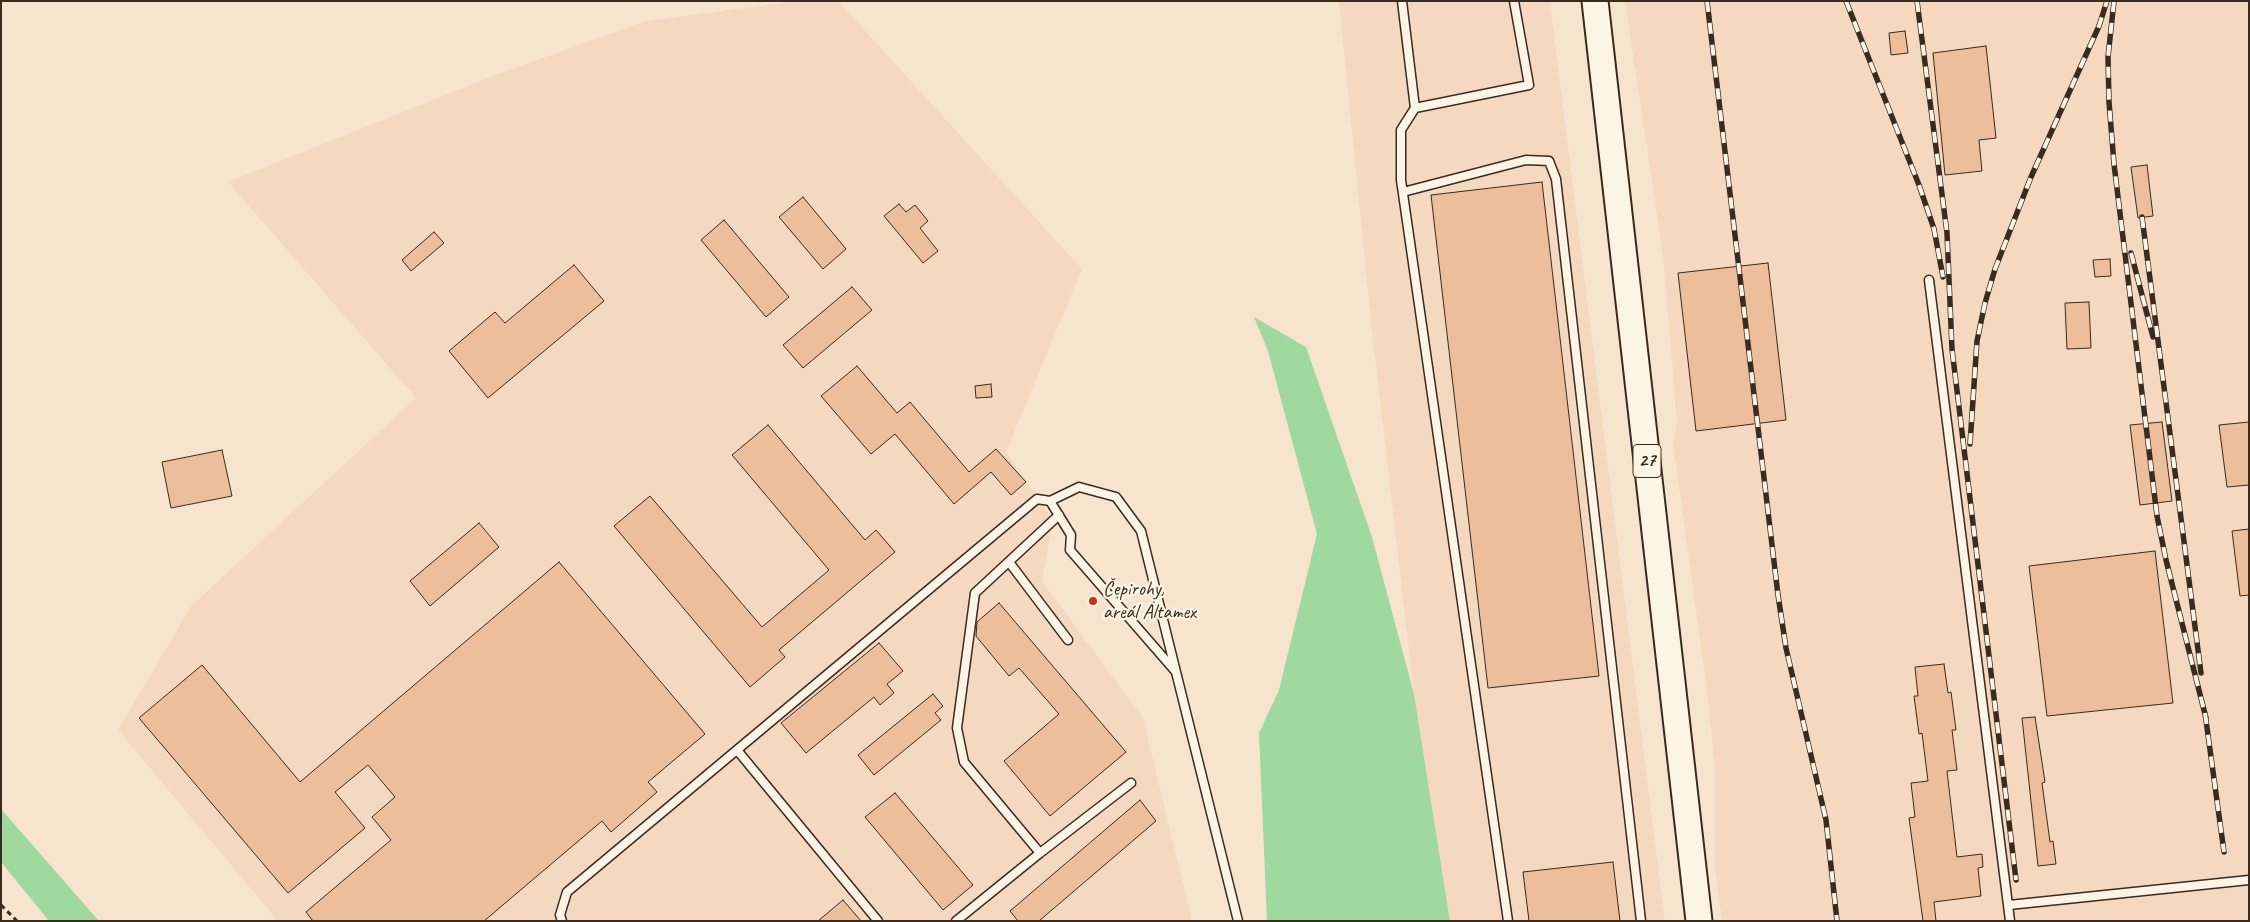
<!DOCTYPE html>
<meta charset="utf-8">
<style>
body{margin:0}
#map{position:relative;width:2250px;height:922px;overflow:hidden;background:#f7e4cf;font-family:Caveat,sans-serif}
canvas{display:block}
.frame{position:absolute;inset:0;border:2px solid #3b2a1e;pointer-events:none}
</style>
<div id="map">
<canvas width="2250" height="922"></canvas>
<div class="frame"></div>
</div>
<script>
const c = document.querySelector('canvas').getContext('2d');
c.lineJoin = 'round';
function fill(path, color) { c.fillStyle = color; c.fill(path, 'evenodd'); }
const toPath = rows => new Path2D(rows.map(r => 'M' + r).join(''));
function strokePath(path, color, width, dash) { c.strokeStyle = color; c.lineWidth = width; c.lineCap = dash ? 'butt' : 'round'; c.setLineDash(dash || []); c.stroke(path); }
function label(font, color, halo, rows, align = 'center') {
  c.font = font + ' Caveat,sans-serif'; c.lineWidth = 4.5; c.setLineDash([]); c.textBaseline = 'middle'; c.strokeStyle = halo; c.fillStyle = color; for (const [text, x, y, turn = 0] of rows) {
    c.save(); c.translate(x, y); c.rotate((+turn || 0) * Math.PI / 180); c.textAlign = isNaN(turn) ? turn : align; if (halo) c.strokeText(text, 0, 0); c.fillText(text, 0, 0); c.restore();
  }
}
fill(toPath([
 [798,1,838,1,1082,269,1006,452,1053,520,1042,581,1143,718,1192,921,278,921,118,730,191,606,416,398,228,182,498,74,646,21],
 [1339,1,1550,1,1665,921,1450,921,1414,694,1372,331],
 [1625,1,2249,1,2249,921,1722,921,1715,867,1715,771,1707,691,1673,443,1677,422,1663,256]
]), '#f4d9c0');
fill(toPath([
 [1254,317,1306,347,1372,537,1414,694,1450,921,1267,921,1259,733,1279,690,1317,534,1268,351],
 [1,809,99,921,49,921,1,862]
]), '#9fd99f');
const building = toPath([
 [1905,31,1908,53,1891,55,1889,33,1905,31],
 [1986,46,1996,138,1979,140,1982,171,1945,175,1933,53,1986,46],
 [2147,165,2153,216,2138,218,2131,167,2147,165],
 [1542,182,1599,676,1488,688,1431,195,1542,182],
 [803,197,846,249,823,269,779,217,803,197],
 [899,204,906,212,915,205,928,221,920,228,938,251,923,263,884,216,899,204],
 [724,220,789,297,766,317,701,240,724,220],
 [434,232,444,243,411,271,402,260,434,232],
 [2110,259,2111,276,2095,277,2093,260,2110,259],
 [1768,263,1786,420,1696,431,1678,273,1768,263],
 [574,265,604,301,488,398,449,351,495,312,505,323,574,265],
 [852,287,872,310,803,368,783,345,852,287],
 [2089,302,2091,348,2067,349,2065,303,2089,302],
 [857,366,897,413,910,402,969,472,996,449,1026,482,1011,495,991,472,954,504,895,434,871,454,821,396,857,366],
 [991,384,992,397,976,398,975,386,991,384],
 [2162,422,2172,501,2140,505,2130,425,2162,422],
 [2249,422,2249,485,2227,487,2219,425,2249,422],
 [768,425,865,540,876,530,895,552,779,650,785,657,750,687,614,526,650,496,762,627,829,570,732,455,768,425],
 [222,450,232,496,171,508,162,462,222,450],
 [479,523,499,547,430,606,410,581,479,523],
 [2249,529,2249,595,2240,596,2232,531,2249,529],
 [2155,551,2173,703,2047,716,2029,566,2155,551],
 [559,562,705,734,648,782,657,792,611,832,602,821,484,921,313,921,306,912,391,840,372,817,395,797,368,765,335,792,365,828,288,893,139,718,202,665,300,782,559,562],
 [999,603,1126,752,1050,816,1004,761,1059,714,1019,668,1009,676,976,636,977,622,999,603],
 [879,643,903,671,887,684,894,693,880,705,874,697,806,753,781,723,879,643],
 [1944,664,1948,693,1951,692,1956,730,1952,730,1957,770,1947,771,1957,857,1982,854,1983,867,1978,868,1981,896,1934,902,1936,921,1923,921,1909,818,1915,817,1911,783,1928,781,1922,733,1919,734,1914,696,1918,696,1915,667,1944,664],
 [933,694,943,706,935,713,941,720,874,775,858,755,933,694],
 [2035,717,2045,782,2042,783,2050,842,2053,841,2056,864,2038,866,2022,718,2035,717],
 [895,793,973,885,943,910,865,817,895,793],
 [1140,800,1156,821,1039,921,1018,921,1010,911,1140,800],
 [1613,862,1620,921,1529,921,1523,872,1613,862],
 [843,900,861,921,818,921,843,900]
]);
fill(building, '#ecbe9c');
strokePath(building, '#3b2a1e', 1);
const lane = toPath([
 [1402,1,1415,108,1401,130,1401,180,1508,921],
 [1415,108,1529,85,1514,1],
 [1403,192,1526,160,1549,161,1556,179,1641,921],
 [1929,280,2010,921],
 [1059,515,975,593,957,728,964,762,1040,853,1131,783],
 [1009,562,1068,640],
 [1176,672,1070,550,1071,535,1050,501,1079,487,1116,497,1141,531,1176,672,1238,921],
 [737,750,878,921],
 [2009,905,2249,880],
 [562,921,560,915,567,892,1037,499,1050,501],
 [956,921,1040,853]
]);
const primary = toPath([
 [1595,1,1699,921]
]);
strokePath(lane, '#3b2a1e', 11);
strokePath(primary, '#3b2a1e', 29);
strokePath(toPath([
 [1,905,17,921]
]), '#3b2a1e', 3, [5, 4]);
strokePath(lane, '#fcf5e5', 8);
strokePath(primary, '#fcf5e5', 25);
const rail = toPath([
 [1707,1,1778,595,1786,648,1826,820,1837,921],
 [1846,1,1919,185,1934,229,1943,277],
 [1917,1,1947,233,1952,349,2016,880],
 [2114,1,2108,57,2109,102,2114,164,2157,516,2166,560,2206,718],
 [2142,217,2201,673],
 [2131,253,2153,337],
 [1970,444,1977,341,1985,303,1995,269,2031,177,2099,26,2107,1],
 [2205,713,2224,852]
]);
strokePath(rail, '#3b2a1e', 5.5);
strokePath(rail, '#fcf5e5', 4, [11]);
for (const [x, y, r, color] of [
 [1093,601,5,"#c8321e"]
]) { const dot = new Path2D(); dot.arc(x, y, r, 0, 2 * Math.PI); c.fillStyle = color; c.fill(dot); strokePath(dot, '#fcf5e5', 2); }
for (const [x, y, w] of [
 [1647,461,28]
]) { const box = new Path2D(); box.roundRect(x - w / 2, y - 16.5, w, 33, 4); c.fillStyle = '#fcf5e5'; c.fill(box); strokePath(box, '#3b2a1e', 1); }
label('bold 19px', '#3b2a1e', null, [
 ["27",1647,461]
]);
label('20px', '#3b2a1e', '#fcf5e5', [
 ["Čepirohy,",1103,590],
 ["areál Altamex",1103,613]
], 'left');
</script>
